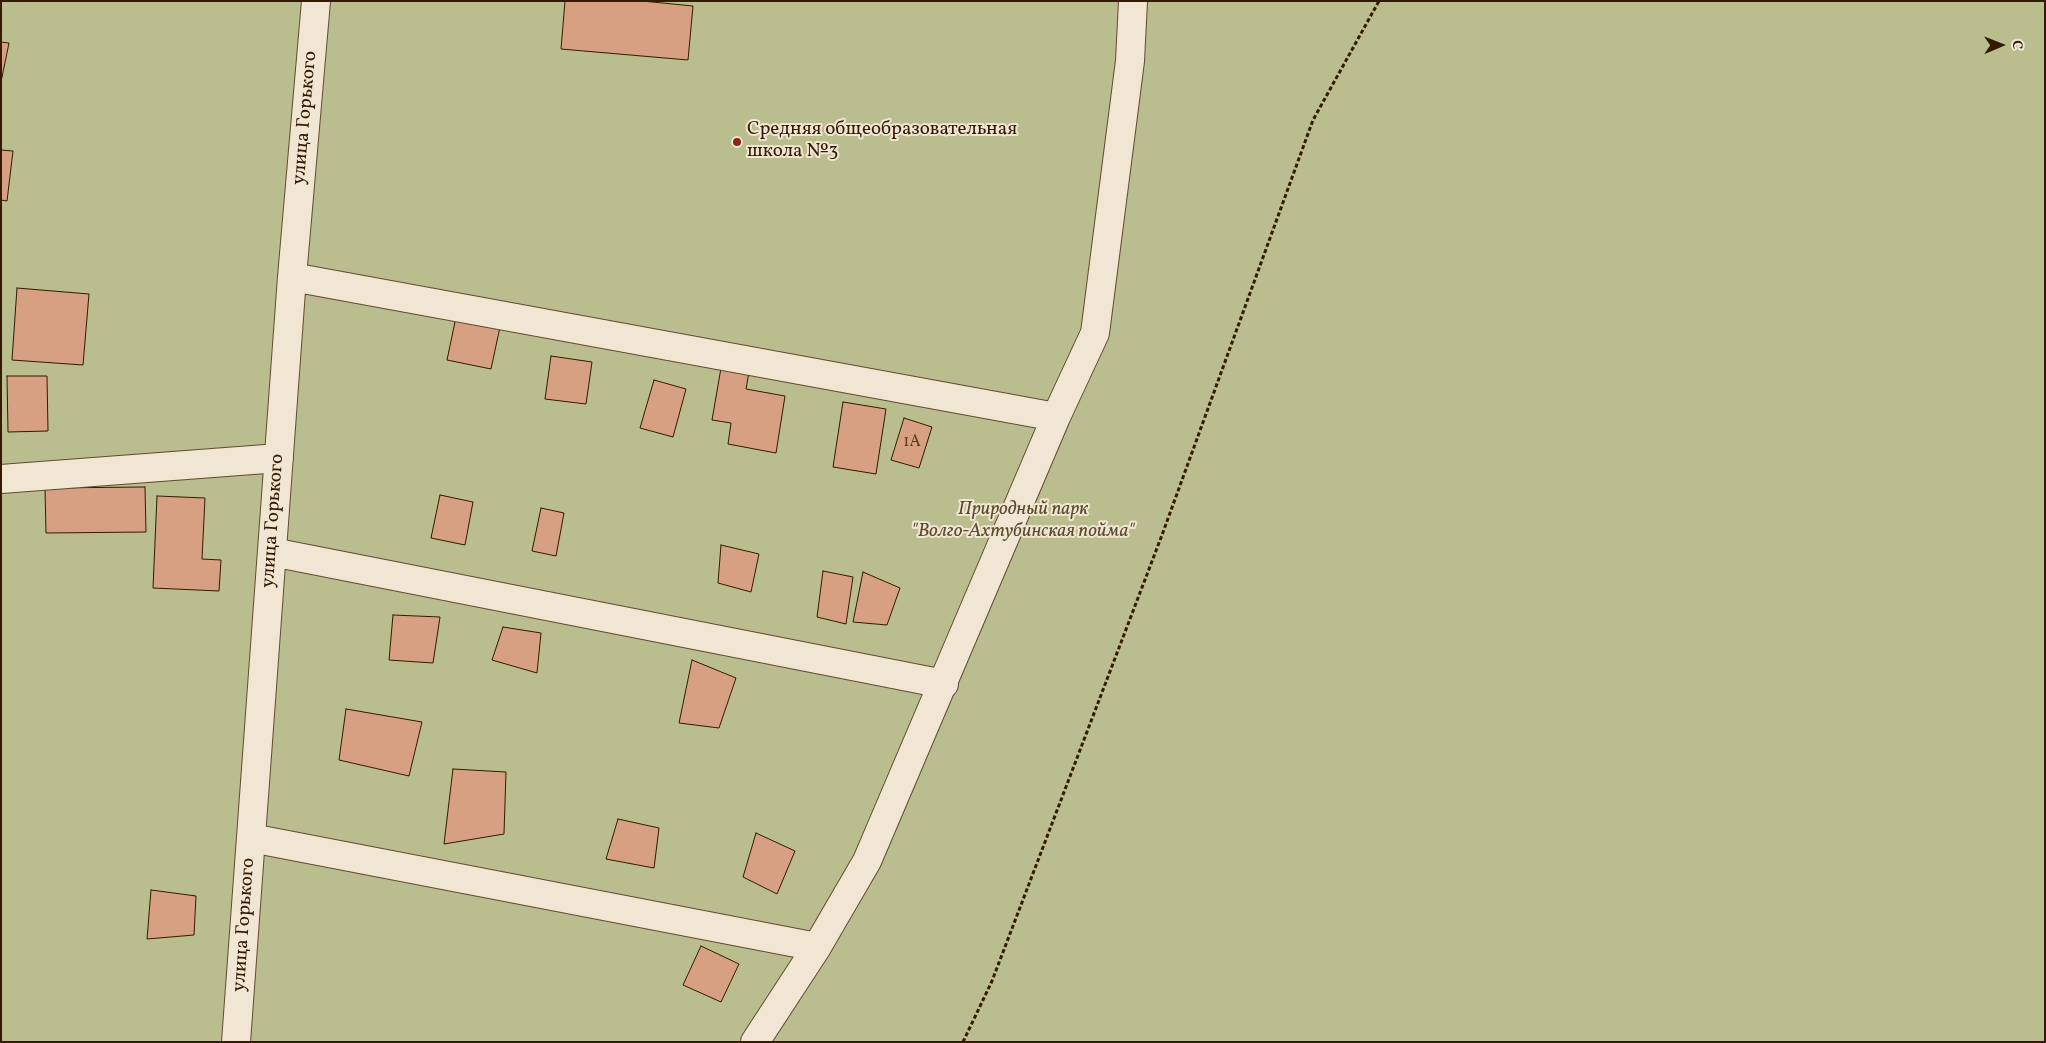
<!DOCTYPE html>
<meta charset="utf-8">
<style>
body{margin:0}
#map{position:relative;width:2046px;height:1043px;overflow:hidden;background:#ead8bc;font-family:Vollkorn,serif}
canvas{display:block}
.frame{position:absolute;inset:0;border:2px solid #331a00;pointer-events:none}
.north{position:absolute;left:1976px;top:20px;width:50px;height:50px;-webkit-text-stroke:4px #f1e6d3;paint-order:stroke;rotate:89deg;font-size:14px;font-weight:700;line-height:20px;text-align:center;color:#331a00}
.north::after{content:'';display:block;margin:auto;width:18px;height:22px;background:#331a00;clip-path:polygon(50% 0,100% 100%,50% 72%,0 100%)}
</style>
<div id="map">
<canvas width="2046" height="1043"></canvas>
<div class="frame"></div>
<div class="north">С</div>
</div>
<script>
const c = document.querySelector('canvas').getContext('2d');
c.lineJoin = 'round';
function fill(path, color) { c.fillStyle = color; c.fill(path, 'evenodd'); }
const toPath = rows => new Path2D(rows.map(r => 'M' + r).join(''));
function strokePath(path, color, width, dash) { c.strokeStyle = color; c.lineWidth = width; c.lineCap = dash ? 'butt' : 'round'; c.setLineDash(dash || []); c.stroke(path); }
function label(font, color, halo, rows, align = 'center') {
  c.font = font + ' Vollkorn,serif'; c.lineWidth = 4; c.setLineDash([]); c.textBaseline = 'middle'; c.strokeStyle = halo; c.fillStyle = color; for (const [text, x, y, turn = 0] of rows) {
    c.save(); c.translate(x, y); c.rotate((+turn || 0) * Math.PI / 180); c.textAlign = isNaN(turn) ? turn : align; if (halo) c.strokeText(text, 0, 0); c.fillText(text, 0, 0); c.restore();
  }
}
fill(toPath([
 [1,1,2045,1,2045,1042,1,1042]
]), '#babe8e');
const building = toPath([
 [565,1,642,1,693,6,688,60,561,49,565,1],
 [1,42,9,43,1,82,1,42],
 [1,150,13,151,7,201,1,200,1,150],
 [17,288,89,294,83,365,12,360,17,288],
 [456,317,500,327,491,369,447,360,456,317],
 [551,356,592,362,586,404,545,399,551,356],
 [721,368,749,372,746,389,785,396,776,453,728,444,731,423,712,420,721,368],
 [7,376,47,376,48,431,8,432,7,376],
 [654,380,686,389,673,437,640,428,654,380],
 [843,402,886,409,876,474,833,467,843,402],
 [904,418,932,427,919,468,891,460,904,418],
 [145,487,146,532,46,533,45,488,145,487],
 [440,495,473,502,465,545,431,538,440,495],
 [157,496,205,498,202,559,221,560,219,591,153,588,157,496],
 [541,508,564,513,556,556,532,551,541,508],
 [721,545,759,554,751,592,718,583,721,545],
 [823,571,853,577,846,624,817,617,823,571],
 [863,572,900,588,887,625,853,622,863,572],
 [393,615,440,617,433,663,389,660,393,615],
 [503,627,541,633,537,673,492,660,503,627],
 [692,660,736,678,719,728,679,723,692,660],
 [346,709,422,722,409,776,339,760,346,709],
 [453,769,506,772,504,834,444,844,453,769],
 [618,819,659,828,654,868,606,859,618,819],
 [756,833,795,851,777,894,743,877,756,833],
 [151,890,196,896,194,935,147,939,151,890],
 [701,946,739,964,721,1002,683,985,701,946]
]);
fill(building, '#d7a083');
strokePath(building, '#331a00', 1);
const minor = toPath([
 [292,277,1056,417],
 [1,479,279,458],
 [272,552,944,684],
 [251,838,817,947],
 [236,1042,292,277,316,1],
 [755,1042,817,947,867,861,1056,417,1095,333,1130,61,1133,1]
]);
strokePath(minor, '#614a2f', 30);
strokePath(toPath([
 [963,1042,992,981,1162,535,1313,120,1379,1]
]), '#331a00', 3, [4, 2.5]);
strokePath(minor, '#f1e6d3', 28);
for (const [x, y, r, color] of [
 [737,142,5,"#8f2418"]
]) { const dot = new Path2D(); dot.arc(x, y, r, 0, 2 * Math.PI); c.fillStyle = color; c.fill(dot); strokePath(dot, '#f1e6d3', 2); }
label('16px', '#5c3c21', null, [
 ["1А",912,443]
]);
label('19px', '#331a00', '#f1e6d3', [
 ["улица Горького",306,118,-85],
 ["улица Горького",274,521,-86],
 ["улица Горького",245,925,-86]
]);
label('19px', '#331a00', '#f1e6d3', [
 ["Средняя общеобразовательная",747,131],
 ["школа №3",747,153]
], 'left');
label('italic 19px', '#5c4b2b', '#f1e6d3', [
 ["Природный парк",1023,511],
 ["\"Волго-Ахтубинская пойма\"",1023,533]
]);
</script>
